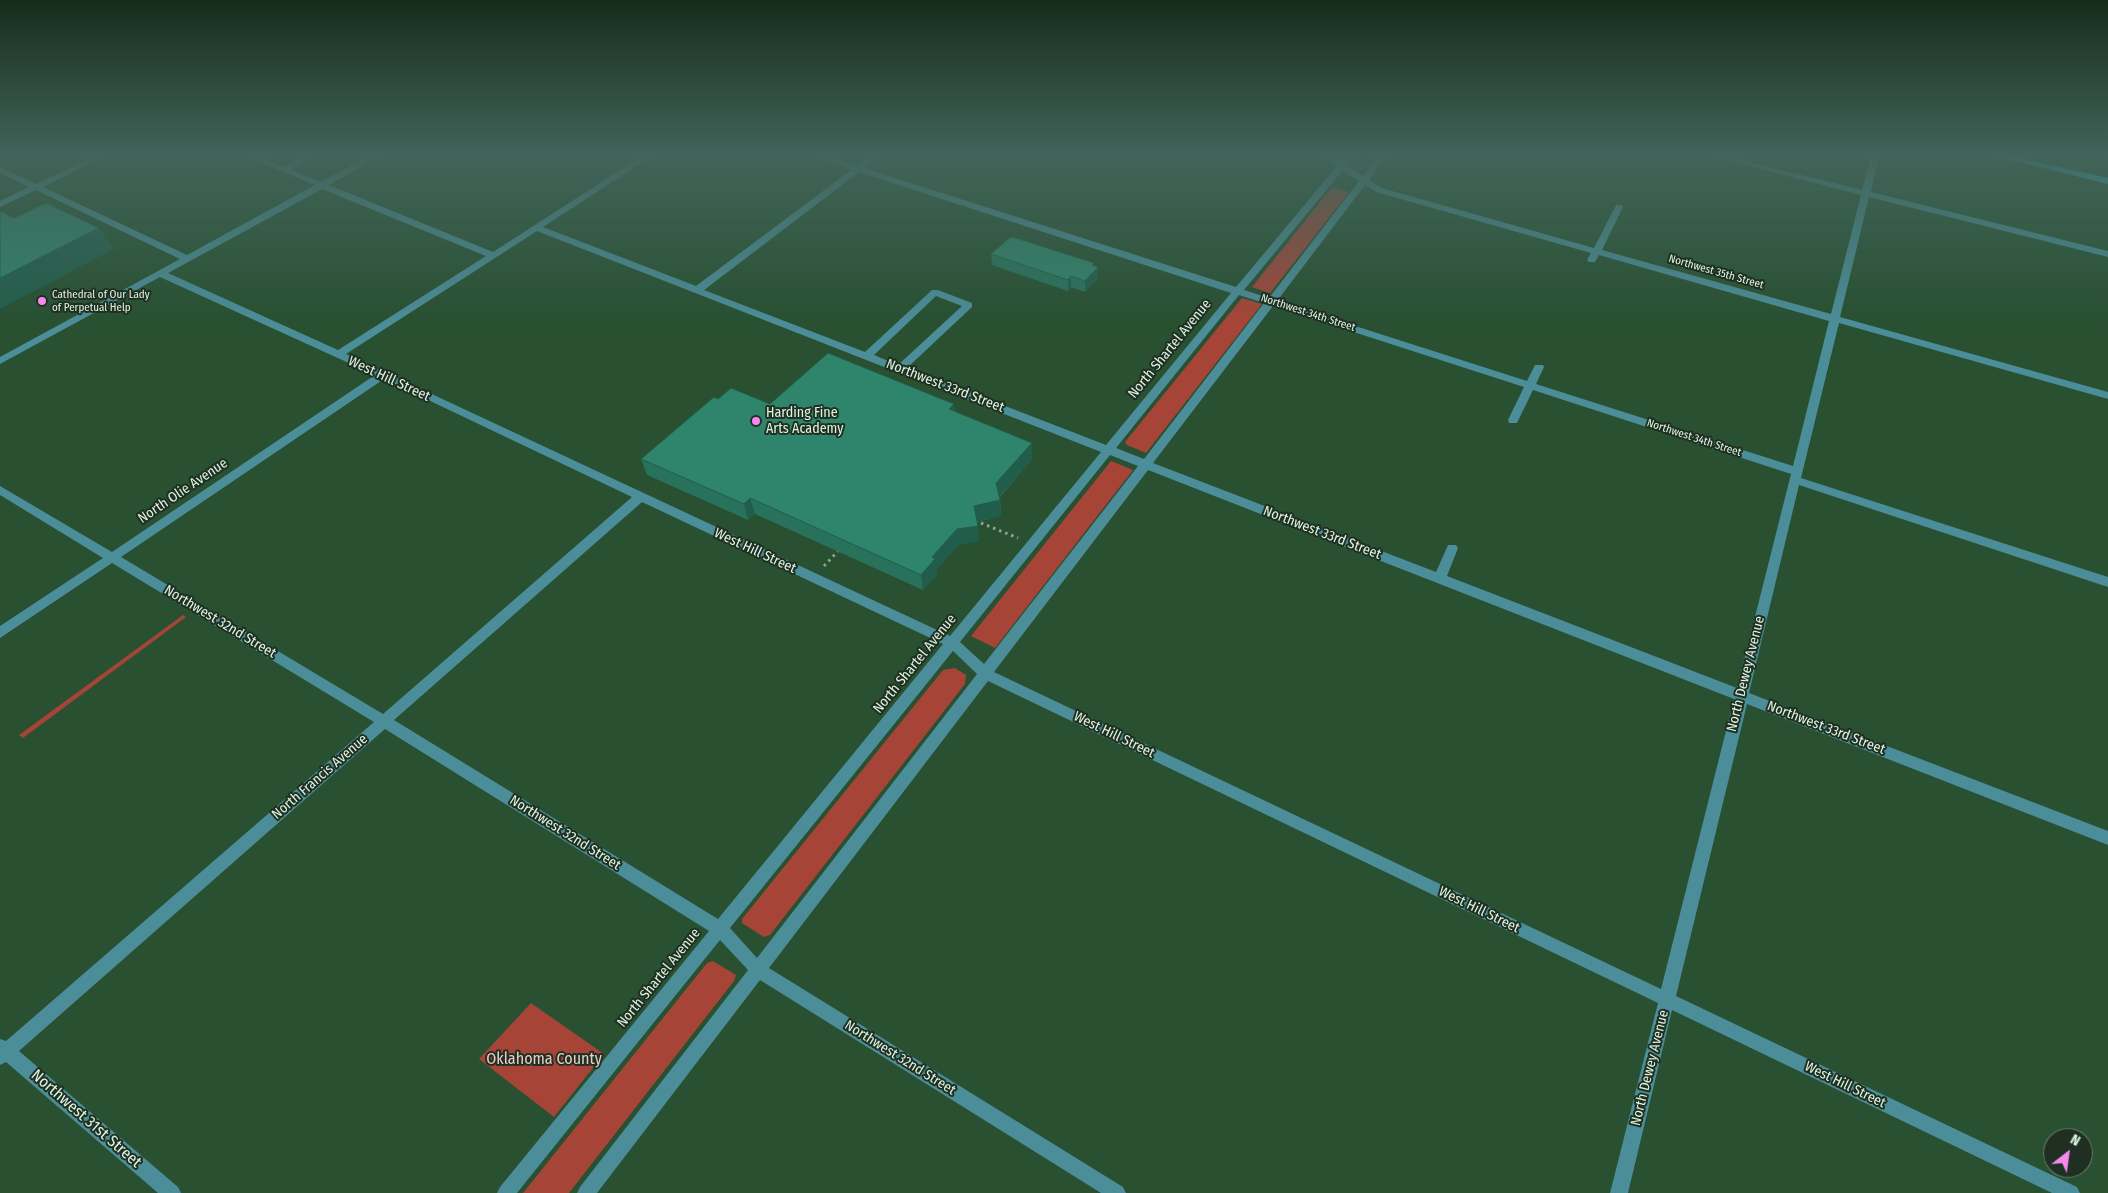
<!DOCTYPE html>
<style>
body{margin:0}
#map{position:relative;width:2108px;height:1193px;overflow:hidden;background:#285031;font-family:"Fira Sans Condensed",sans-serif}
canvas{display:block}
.north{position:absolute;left:2043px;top:1128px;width:50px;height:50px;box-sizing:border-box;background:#1f3022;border:1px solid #6b7e6e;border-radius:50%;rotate:30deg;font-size:14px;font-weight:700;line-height:20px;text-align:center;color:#def4e1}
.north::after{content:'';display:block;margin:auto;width:18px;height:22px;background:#f589ee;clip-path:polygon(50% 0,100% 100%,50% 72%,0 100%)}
</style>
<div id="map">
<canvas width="2108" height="1193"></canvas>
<div class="north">N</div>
</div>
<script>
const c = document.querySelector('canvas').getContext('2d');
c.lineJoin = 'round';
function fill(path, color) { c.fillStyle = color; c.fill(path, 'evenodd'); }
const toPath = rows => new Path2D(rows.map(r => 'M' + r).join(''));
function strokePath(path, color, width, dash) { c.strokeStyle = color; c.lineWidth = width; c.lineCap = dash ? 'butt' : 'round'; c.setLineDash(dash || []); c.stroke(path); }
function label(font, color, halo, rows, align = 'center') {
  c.font = font + ' "Fira Sans Condensed",sans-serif'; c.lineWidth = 4; c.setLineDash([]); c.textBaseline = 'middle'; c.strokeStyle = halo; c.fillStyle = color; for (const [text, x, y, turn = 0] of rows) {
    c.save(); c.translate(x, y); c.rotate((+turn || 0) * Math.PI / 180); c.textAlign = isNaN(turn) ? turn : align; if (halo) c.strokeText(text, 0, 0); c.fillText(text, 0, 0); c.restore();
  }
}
fill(toPath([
 [1332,187,1349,192,1270,293,1252,287],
 [1242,298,1262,304,1146,453,1127,445,1125,442],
 [1111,461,1133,470,995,648,971,636],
 [183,615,186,617,23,738,19,735],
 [955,668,966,675,965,684,770,935,764,937,742,923,742,919,943,670],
 [713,961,736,975,734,981,569,1193,523,1193,707,963],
 [531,1003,604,1054,554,1117,479,1059]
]), '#a74438');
strokePath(toPath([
 [981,523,1018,538],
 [824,566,838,551]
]), '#8ba991', 3, [2.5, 4]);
fill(toPath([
 [94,156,105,156,43,187,187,255,315,185,246,156,258,156,284,167,301,156,312,156,291,170,321,182,368,156,379,156,329,185,493,252,642,156,652,156,543,227,696,286,851,170,814,156,828,156,857,166,869,156,879,156,864,168,1236,287,1337,166,1320,156,1333,156,1341,161,1345,156,1354,156,1347,165,1363,176,1378,156,1387,156,1369,180,1382,188,1594,248,1615,207,1616,205,1622,205,1623,207,1602,250,1831,314,1861,195,1711,156,1726,156,1862,190,1871,156,1879,156,1871,192,2108,251,2108,257,1869,197,1840,317,2108,392,2108,399,1839,323,1801,478,2108,577,2108,587,1799,485,1749,693,2108,831,2108,845,1747,704,1676,996,2077,1187,2080,1193,2052,1193,1672,1010,1628,1193,1610,1193,1658,1003,988,681,769,968,1123,1187,1126,1193,1101,1193,760,980,597,1193,577,1193,580,1187,748,970,720,940,517,1193,497,1193,500,1187,709,931,385,729,19,1051,178,1187,181,1193,158,1193,6,1062,0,1065,0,1039,6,1041,374,722,112,563,0,638,0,626,103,558,0,495,0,486,112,552,375,375,160,277,0,364,0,357,180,259,36,190,0,207,0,201,29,187,0,173,0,167,36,184,94,156],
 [1343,170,1359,181,1269,298,1244,290,1343,170],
 [859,172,1231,293,1106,445,907,368,972,307,972,303,938,290,932,290,865,352,704,290,859,172],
 [1365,185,1376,192,1591,253,1587,260,1589,262,1595,262,1599,255,1829,321,1793,466,1536,384,1544,367,1543,365,1535,365,1527,381,1277,301,1365,185],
 [322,189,486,256,338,350,168,273,322,189],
 [537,231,1101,452,950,636,346,354,537,231],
 [1239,295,1264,303,1144,459,1116,448,1239,295],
 [936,296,962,306,898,365,874,355,936,296],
 [1273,306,1524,387,1508,420,1509,423,1517,423,1533,390,1791,474,1737,688,1447,576,1458,548,1456,545,1448,545,1436,572,1153,463,1273,306],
 [384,379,632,497,383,714,121,557,384,379],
 [1110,455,1138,466,984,664,960,642,1110,455],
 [1148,470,1734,699,1661,989,994,672,1148,470],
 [642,502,943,644,718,919,394,720,642,502],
 [953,651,977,674,757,958,730,928,953,651]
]), '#4b8d98');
fill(toPath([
 [1995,156,2011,156,2108,178,2108,184,1995,156]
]), '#29d2e9');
fill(toPath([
 [991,254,1094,263,1093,265,1098,278,1085,292,1071,287,1068,291,992,265],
 [718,399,770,404,954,404,955,412,1032,443,1032,459,1000,497,1001,516,977,522,979,541,958,545,936,570,937,575,923,590,755,514,748,520,647,475,641,459]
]), '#28725c');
fill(toPath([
 [99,228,114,249,0,309,0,278],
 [1094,263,1093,273,1098,267,1098,278,1085,292,1085,281,1092,265],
 [1071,276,1071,287,1068,291,1068,280],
 [954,404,956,420,949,409],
 [1032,443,1032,459,997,499,996,483],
 [750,498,755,514,748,520,744,504],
 [1000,500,1001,516,975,522,974,506],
 [978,526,979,541,958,545,936,570,937,575,923,590,921,575,932,557,957,529]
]), '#215d4b');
const building = toPath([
 [46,203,99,228,0,278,0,211,14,218,46,203],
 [1013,237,1094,263,1092,265,1098,267,1085,281,1071,276,1068,280,991,254,1009,238,1013,237],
 [828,353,954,404,949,409,1032,443,996,483,1000,500,974,506,978,526,957,529,932,557,935,559,921,575,750,498,744,504,641,459,714,397,718,399,731,388,770,404,828,353]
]);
fill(building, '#2f856b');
strokePath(building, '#215d4b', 1);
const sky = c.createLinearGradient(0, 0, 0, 323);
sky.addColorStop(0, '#162c1b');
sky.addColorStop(0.48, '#42645a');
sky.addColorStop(1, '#42645a00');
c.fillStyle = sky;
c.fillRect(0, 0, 2108, 323);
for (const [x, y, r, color] of [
 [42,301,5,"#f589ee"],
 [756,421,5,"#f589ee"]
]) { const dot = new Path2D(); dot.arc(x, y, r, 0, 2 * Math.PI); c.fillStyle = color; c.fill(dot); strokePath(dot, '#1f3022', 2); }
label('11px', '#def4e1', '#1f3022', [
 ["Northwest 35th Street",1716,272,16],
 ["Northwest 34th Street",1308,313,18],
 ["Northwest 34th Street",1694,438,18]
]);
label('11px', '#def4e1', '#1f3022', [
 ["Cathedral of Our Lady",52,295],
 ["of Perpetual Help",52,308]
], 'left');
label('14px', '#def4e1', '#1f3022', [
 ["North Shartel Avenue",1170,349,-51],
 ["West Hill Street",389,379,25],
 ["Northwest 33rd Street",945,386,21],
 ["North Olie Avenue",183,491,-34],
 ["Northwest 33rd Street",1322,533,21],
 ["West Hill Street",755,551,25],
 ["Northwest 32nd Street",220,622,31],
 ["North Shartel Avenue",915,664,-51],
 ["North Dewey Avenue",1746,674,-76],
 ["Northwest 33rd Street",1826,728,21],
 ["West Hill Street",1114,735,26],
 ["North Francis Avenue",320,777,-41],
 ["Northwest 32nd Street",565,833,32],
 ["West Hill Street",1479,910,26],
 ["North Shartel Avenue",659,978,-51],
 ["Northwest 32nd Street",900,1058,32],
 ["North Dewey Avenue",1650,1068,-76],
 ["West Hill Street",1845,1085,26]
]);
label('14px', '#def4e1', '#1f3022', [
 ["Harding Fine",766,413],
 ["Arts Academy",766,429]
], 'left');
label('16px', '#ebcbc6', '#1f3022', [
 ["Oklahoma County",544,1060]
]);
label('16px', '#def4e1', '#1f3022', [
 ["Northwest 31st Street",86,1119,41]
]);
</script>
